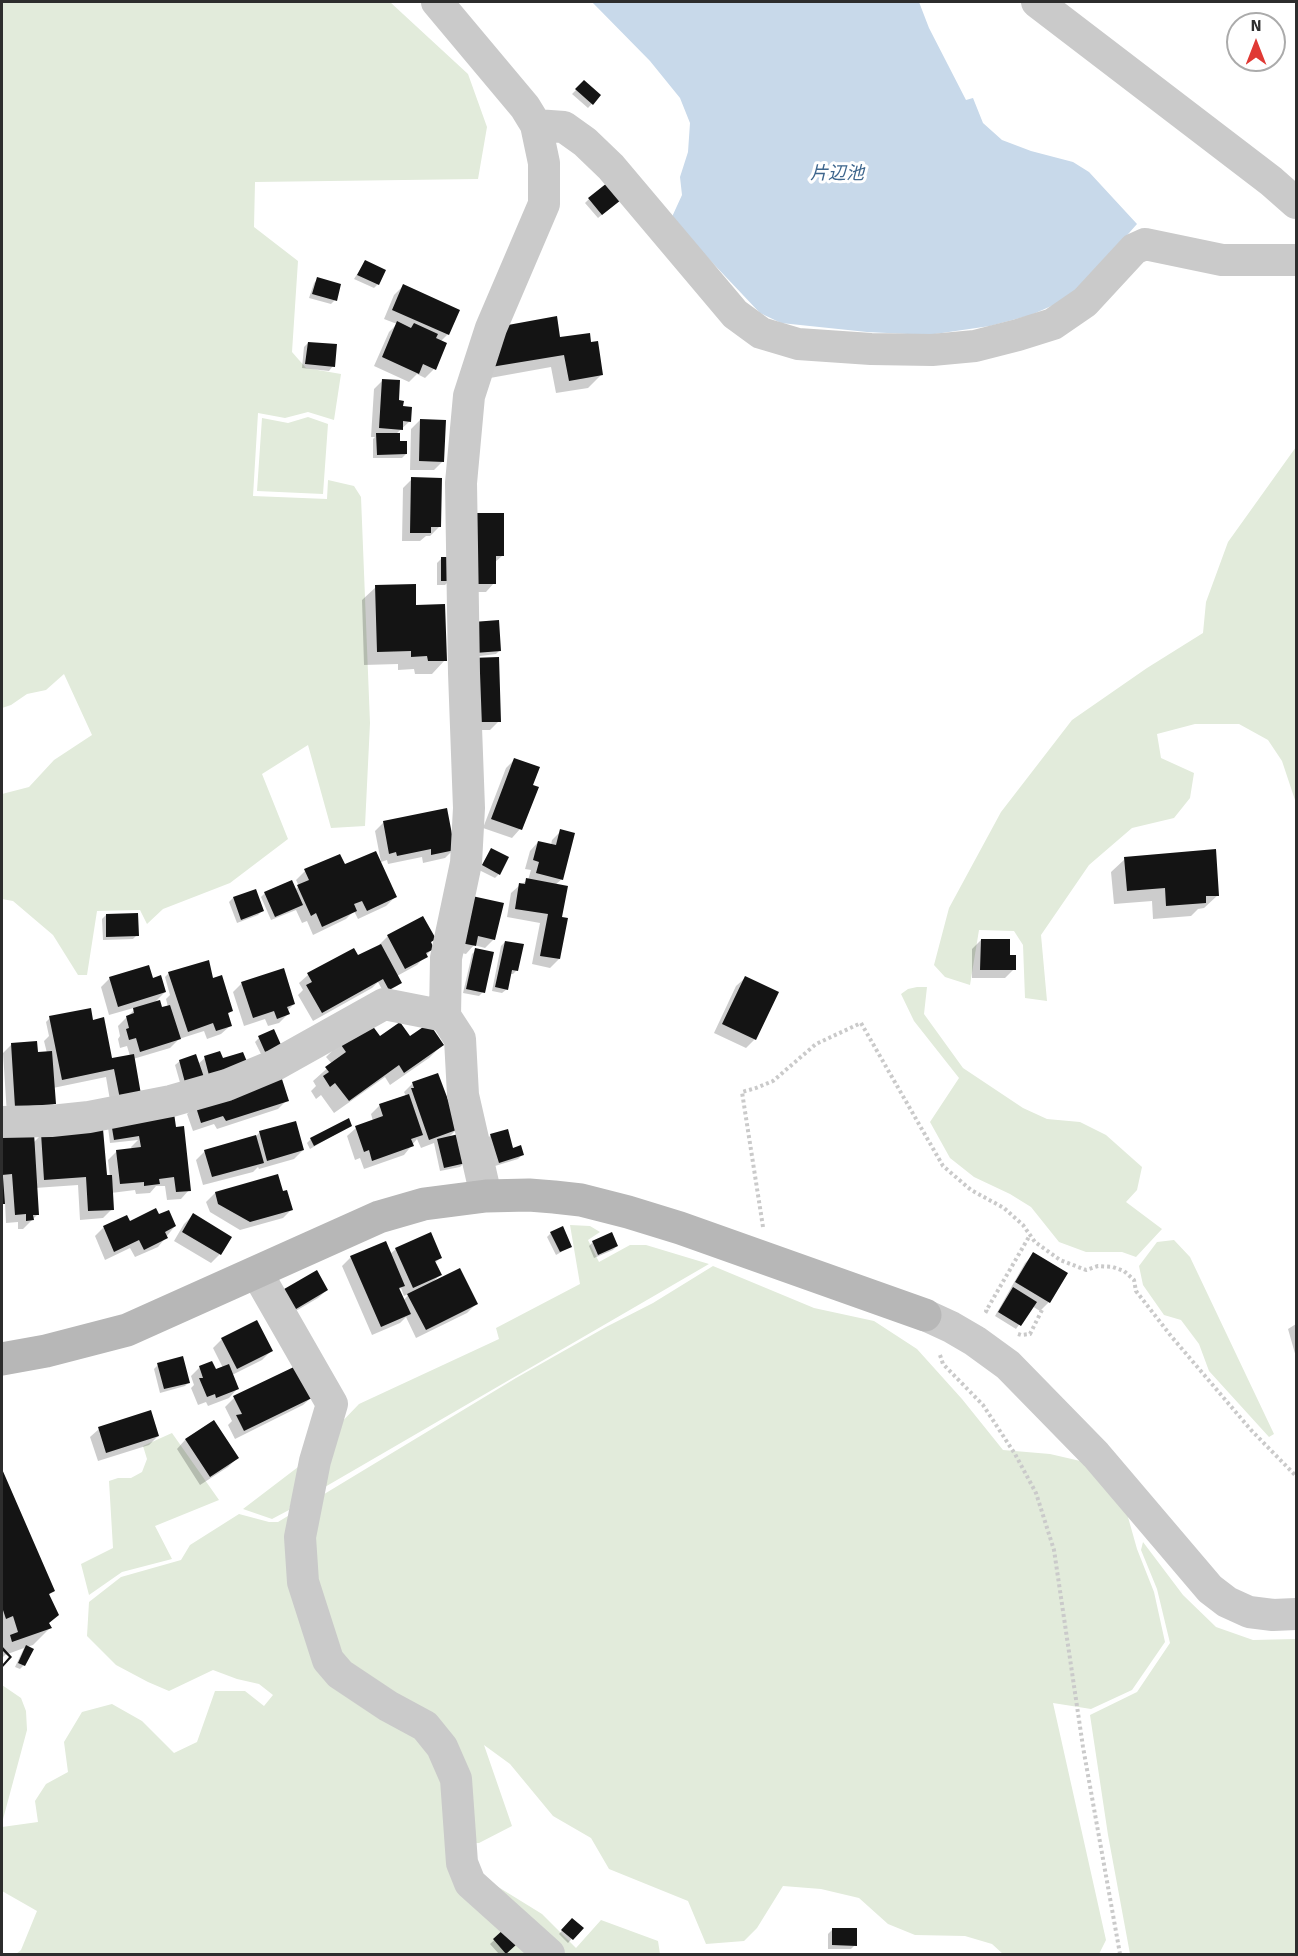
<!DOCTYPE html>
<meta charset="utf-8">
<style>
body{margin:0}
#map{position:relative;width:1298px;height:1956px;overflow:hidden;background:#fff;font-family:Signika,sans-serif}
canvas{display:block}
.frame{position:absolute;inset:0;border:3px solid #2d2d2d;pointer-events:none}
.north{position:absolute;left:1226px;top:12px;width:60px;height:60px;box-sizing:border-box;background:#fff;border:2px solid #ababab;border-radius:50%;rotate:0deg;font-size:16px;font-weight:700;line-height:24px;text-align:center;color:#2d2d2d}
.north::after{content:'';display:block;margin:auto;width:21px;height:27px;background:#e03934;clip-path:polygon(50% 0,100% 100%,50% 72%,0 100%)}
</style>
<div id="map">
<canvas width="1298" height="1956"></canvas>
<div class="frame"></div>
<div class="north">N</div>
</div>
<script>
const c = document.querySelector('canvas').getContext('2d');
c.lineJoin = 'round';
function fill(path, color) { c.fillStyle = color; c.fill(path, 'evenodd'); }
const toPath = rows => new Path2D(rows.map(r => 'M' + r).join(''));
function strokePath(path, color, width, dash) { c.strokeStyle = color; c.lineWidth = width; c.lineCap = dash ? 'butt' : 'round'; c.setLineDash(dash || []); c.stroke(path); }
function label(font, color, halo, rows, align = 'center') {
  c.font = font + ' Signika,"Noto Sans JP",sans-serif'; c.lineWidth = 6; c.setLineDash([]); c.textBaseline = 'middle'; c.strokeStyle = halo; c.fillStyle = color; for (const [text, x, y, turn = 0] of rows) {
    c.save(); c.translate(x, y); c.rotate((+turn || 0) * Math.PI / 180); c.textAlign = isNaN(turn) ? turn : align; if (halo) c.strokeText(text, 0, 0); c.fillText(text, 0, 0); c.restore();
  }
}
fill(toPath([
 [2,2,390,2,468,74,487,127,478,179,255,182,254,227,298,261,292,352,306,368,341,374,334,420,308,412,285,418,258,413,253,496,327,499,328,480,354,486,361,497,370,723,365,826,331,828,308,745,262,774,288,839,230,883,163,909,147,924,140,910,97,911,87,975,78,975,53,935,13,901,2,899,2,794,29,787,54,760,92,735,64,674,46,690,27,694,11,705,2,708],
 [308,417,328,424,323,494,257,491,262,418,288,423],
 [1296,447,1296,803,1282,761,1268,740,1239,724,1195,724,1157,734,1161,758,1194,773,1190,798,1174,818,1132,828,1089,865,1041,935,1047,1001,1025,998,1023,945,1014,931,979,930,970,985,945,977,934,965,949,908,1001,812,1072,720,1147,668,1203,633,1206,602,1228,542],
 [917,987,927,987,924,1014,963,1068,1023,1108,1047,1119,1080,1122,1106,1135,1142,1167,1137,1190,1126,1202,1162,1229,1136,1257,1122,1252,1086,1252,1059,1242,1031,1207,1010,1194,974,1177,950,1158,930,1122,959,1078,914,1021,901,994,908,989],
 [570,1225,590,1226,600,1232,588,1240,599,1262,630,1245,646,1245,709,1264,318,1491,334,1430,359,1404,499,1339,496,1328,580,1284],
 [1174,1240,1190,1257,1274,1434,1269,1437,1209,1371,1199,1344,1181,1320,1164,1315,1143,1285,1139,1266,1157,1242],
 [713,1266,814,1308,874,1321,917,1349,962,1399,1003,1450,1050,1454,1089,1463,1126,1510,1137,1549,1154,1592,1165,1642,1132,1690,1091,1709,1053,1703,1106,1940,1099,1954,1003,1954,992,1944,965,1936,915,1935,888,1924,859,1898,821,1889,783,1886,757,1928,744,1941,706,1944,688,1901,609,1869,591,1838,553,1816,510,1764,484,1745,512,1826,479,1843,449,1844,495,1885,542,1914,576,1948,601,1920,658,1941,660,1954,16,1954,21,1950,37,1911,2,1891,2,1827,38,1822,35,1801,46,1784,68,1772,64,1742,82,1712,112,1704,142,1721,174,1753,197,1742,215,1691,245,1691,264,1706,273,1695,259,1684,237,1679,213,1670,169,1691,148,1682,116,1665,87,1636,89,1602,121,1577,181,1560,190,1545,239,1514,269,1522,278,1522,516,1378,606,1327,653,1303],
 [172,1433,219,1500,155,1526,172,1559,122,1572,89,1595,81,1564,113,1548,109,1481,118,1478,131,1478,142,1472,147,1459,143,1446],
 [302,1464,289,1510,272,1519,243,1509],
 [1143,1542,1183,1595,1216,1627,1253,1640,1296,1639,1296,1954,1130,1954,1108,1835,1090,1715,1137,1692,1170,1643,1157,1589,1141,1550],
 [2,1685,21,1698,26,1711,27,1730,2,1823]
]), '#e2ebdb');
fill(toPath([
 [592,2,919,2,929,28,966,100,973,98,983,123,1002,140,1031,151,1073,162,1089,172,1137,224,1098,268,1065,300,1031,315,990,326,928,335,867,332,781,323,760,313,671,219,682,195,680,177,688,152,690,123,680,98,650,61]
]), '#c8d9ea');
fill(toPath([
 [584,82,599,96,588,108,572,94],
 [589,199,615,204,598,218,585,203],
 [365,262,378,284,374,288,354,279],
 [318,279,335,300,331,304,309,298,314,283],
 [403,286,448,334,440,342,434,369,425,378,417,374,409,382,374,366,389,332,397,324,384,319,394,295],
 [559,339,602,374,588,388,556,393,551,367,479,380,495,340],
 [308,343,333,366,329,371,302,368,304,347],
 [383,380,410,421,396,434,406,454,402,458,373,458,373,439,375,437,371,437,374,389],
 [420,420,443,461,434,470,410,470,411,429],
 [412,479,439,527,430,536,426,536,420,541,402,541,403,488],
 [463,523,502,556,494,563,494,583,486,592,463,592],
 [441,559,449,581,445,585,437,585,437,563],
 [376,587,414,607,445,660,432,674,415,674,414,669,398,670,398,664,364,665,362,600],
 [469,628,500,650,496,654,472,657],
 [463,668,499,721,490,730,465,730],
 [515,759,531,785,537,788,520,829,512,838,483,828,506,768],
 [384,822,454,849,445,858,423,863,422,857,388,864,387,860,381,862,375,831],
 [561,831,562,879,555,885,560,918,559,959,550,968,532,964,540,923,507,917,511,893,520,885,528,880,531,870,525,869,530,851,538,842,551,845,552,840],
 [491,850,499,874,495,878,479,870],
 [1125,859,1218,895,1204,908,1198,909,1191,916,1153,919,1152,901,1114,904,1111,872],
 [345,866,395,897,386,906,358,919,354,911,346,919,313,935,307,921,302,923,296,910,271,920,261,897,265,893,295,890,299,886,296,880,305,871],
 [233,898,262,911,258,915,237,923,229,902],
 [464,907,494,939,485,948,474,945,466,954,453,951],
 [106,915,137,935,133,939,103,940,102,919],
 [388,936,434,939,430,943,433,948,417,965,397,976,401,982,397,986,384,993,378,982,372,988,313,1021,298,995,303,990,299,983,308,975,357,957,380,946,379,945],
 [981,940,1014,969,1005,978,972,978,972,949],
 [505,942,517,970,513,974,509,974,507,989,502,993,492,991,501,946],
 [476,950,483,992,479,996,463,993,472,954],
 [169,973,211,977,231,1011,227,1015,230,1026,221,1034,207,1039,204,1031,179,1039,170,1048,133,1059,141,1100,112,1112,106,1077,53,1088,54,1104,45,1113,7,1115,3,1053,12,1044,36,1054,47,1053,44,1041,49,1036,46,1022,50,1018,92,1023,111,1059,130,1056,127,1046,120,1048,118,1039,120,1036,118,1026,137,1007,109,1015,101,987,110,978,152,979,165,992,153,1004,161,1009,168,1007,166,999,170,995,165,977],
 [745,978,755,1039,746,1048,714,1033,736,986],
 [242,983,294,1004,287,1011,288,1014,279,1023,268,1026,265,1019,244,1026,233,992],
 [259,1038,276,1050,262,1056,255,1042],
 [379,1038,409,1038,442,1045,429,1058,390,1085,385,1077,334,1113,321,1095,316,1099,311,1091,316,1086,313,1081,332,1064,326,1057,340,1043],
 [242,1054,183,1093,175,1065,180,1061,198,1064,205,1058,222,1060],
 [413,1083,457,1129,448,1138,464,1163,460,1167,440,1171,434,1143,421,1148,417,1139,404,1155,364,1169,360,1158,355,1160,347,1136,356,1128,373,1121,371,1114,380,1105,406,1096,404,1092],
 [287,1100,278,1109,217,1129,214,1124,193,1131,187,1114,196,1105],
 [151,1117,189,1190,181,1199,167,1200,165,1186,156,1186,150,1193,136,1194,135,1190,111,1193,112,1209,103,1218,80,1220,78,1185,35,1188,37,1215,23,1229,18,1229,18,1222,6,1223,5,1202,2,1205,2,1136,33,1143,41,1135,105,1177,110,1177,108,1160,117,1151,132,1149,131,1147,138,1140,110,1143,108,1127],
 [351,1125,310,1149,307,1143,311,1139],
 [260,1132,303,1150,294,1159,259,1169,258,1167,253,1172,203,1185,196,1160,205,1151,255,1137],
 [491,1135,512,1150,522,1155,518,1159,495,1166,487,1139],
 [215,1193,282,1193,292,1209,283,1218,240,1230,210,1212,206,1202],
 [193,1215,230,1237,220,1254,211,1263,174,1241,184,1224],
 [158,1216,175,1226,158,1247,135,1257,130,1248,105,1260,95,1236,103,1228,126,1217,129,1223],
 [551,1233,570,1247,556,1255,547,1237],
 [593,1242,617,1246,613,1250,594,1258,589,1246],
 [396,1249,441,1257,435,1263,440,1275,432,1283,476,1304,467,1313,416,1338,406,1317,400,1323,372,1335,342,1266,351,1257,390,1254],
 [401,1288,404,1296,410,1293,403,1301,398,1290],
 [1034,1254,1049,1302,1040,1311,1032,1306,1016,1329,995,1316,1025,1263],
 [327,1290,318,1298,282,1319,271,1302],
 [257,1322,271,1351,262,1360,232,1375,237,1389,229,1398,208,1406,206,1402,198,1405,191,1388,194,1385,191,1376,200,1367,215,1371,223,1368,213,1348,222,1339],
 [1296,1324,1296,1357,1288,1329],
 [158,1365,189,1382,185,1386,160,1393,154,1369],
 [312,1397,303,1405,235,1439,228,1425,232,1421,225,1407,234,1398],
 [214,1422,237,1458,228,1467,200,1485,177,1449,185,1440],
 [99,1429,158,1436,149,1445,98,1461,90,1437],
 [2,1473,53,1590,48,1596,57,1615,48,1624,50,1628,33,1645,27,1647,24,1665,20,1669,15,1667,24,1648,5,1655,2,1658],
 [572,1920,582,1928,568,1943,559,1934],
 [832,1930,855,1945,851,1949,828,1949,828,1934],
 [504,1931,515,1944,504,1954,499,1954,490,1944]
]), '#0003');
fill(toPath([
 [584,80,601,95,593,105,575,89],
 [607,183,621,200,602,215,588,198],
 [365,260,386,270,379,285,357,275],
 [317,277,341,284,337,301,312,294],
 [403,284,460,310,449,335,392,310],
 [557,316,560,337,590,333,591,342,598,341,603,375,569,381,564,355,491,367,508,325],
 [397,321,411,328,414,323,438,334,436,338,447,343,436,370,423,364,419,374,382,357],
 [308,342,337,344,335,367,305,364],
 [382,379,400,380,399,400,404,401,403,406,412,407,411,422,403,421,403,430,379,428],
 [420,419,446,420,444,462,419,461],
 [376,433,400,433,400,441,407,441,407,454,377,455],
 [411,477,442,478,441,527,431,527,431,533,410,533],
 [471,513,504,513,504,556,496,556,496,584,471,584],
 [441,557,451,557,451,581,441,581],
 [416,584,416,605,445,604,447,661,428,661,427,656,411,657,411,651,377,652,375,585],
 [499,620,501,651,475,653,473,622],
 [499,657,501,722,473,722,471,658],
 [514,758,540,767,533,785,539,787,522,830,491,819],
 [447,808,455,850,431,855,431,849,397,856,396,852,389,854,383,821],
 [560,829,575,833,563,880,536,873,539,862,533,860,538,841,556,845],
 [491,848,509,857,500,875,482,865],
 [1216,849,1219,896,1206,896,1206,903,1166,906,1165,888,1127,891,1124,857],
 [376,851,397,897,367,911,362,901,354,904,357,911,322,927,316,913,311,916,297,885,309,880,304,869,340,854,345,864],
 [526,878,568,886,562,917,568,918,560,959,540,956,548,914,515,909,519,883,525,884],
 [292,880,303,905,275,917,264,892],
 [256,889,264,911,241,920,233,897],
 [472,896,504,903,495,940,478,936,476,946,461,943],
 [138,913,139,936,106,937,106,914],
 [423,916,436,939,431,942,434,949,426,953,428,957,405,969,387,935],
 [981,939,1010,939,1010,955,1016,955,1016,970,980,970],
 [505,941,524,944,518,971,512,970,508,990,495,987],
 [381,944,402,983,389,990,383,979,322,1013,306,985,312,982,307,973,354,948,358,955],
 [475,948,494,952,485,993,466,989],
 [209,960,213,978,222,975,233,1011,228,1013,232,1026,216,1031,213,1023,188,1032,168,972],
 [149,965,153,978,161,975,166,992,118,1007,109,977],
 [284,968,295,1004,287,1007,290,1014,277,1019,274,1011,253,1018,241,982],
 [745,976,779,992,756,1040,722,1024],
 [160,1000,162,1007,170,1005,181,1039,140,1052,136,1038,129,1040,126,1029,129,1028,126,1016,134,1013,133,1008],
 [91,1008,93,1020,104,1017,112,1058,134,1054,142,1100,121,1104,114,1069,62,1080,49,1016],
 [369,1021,380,1036,400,1022,410,1036,429,1023,444,1045,404,1073,399,1065,349,1101,335,1083,330,1087,323,1076,329,1072,325,1067,346,1052,339,1042],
 [274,1029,282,1047,266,1054,258,1036],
 [37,1041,38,1052,52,1051,56,1104,15,1107,11,1043],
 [220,1051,223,1058,243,1052,250,1069,211,1083,204,1056],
 [196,1054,206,1083,187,1090,179,1060],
 [438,1073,459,1129,429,1140,411,1088,414,1088,412,1082],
 [281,1076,289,1101,226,1121,223,1116,201,1123,195,1104],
 [409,1094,423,1135,411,1139,414,1146,372,1161,369,1150,364,1152,355,1126,383,1116,379,1104],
 [174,1113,176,1127,184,1126,191,1191,176,1192,174,1177,159,1179,160,1184,144,1186,144,1182,120,1184,116,1150,141,1147,139,1136,114,1140,111,1122],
 [349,1118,352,1126,314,1146,310,1138],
 [296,1121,304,1150,267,1161,259,1131],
 [103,1129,107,1175,112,1175,114,1210,88,1211,86,1177,44,1180,41,1133],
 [508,1129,513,1148,521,1145,524,1155,499,1163,490,1134],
 [34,1133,39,1215,33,1215,34,1220,26,1221,26,1214,15,1215,12,1174,2,1175,2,1135],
 [459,1134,466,1163,444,1168,437,1139],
 [256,1135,264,1163,212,1177,204,1150],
 [278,1174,283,1191,287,1190,293,1210,250,1222,218,1204,215,1192],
 [3,1177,5,1204,2,1204,2,1178],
 [156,1208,159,1214,169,1210,176,1226,165,1232,168,1238,144,1250,139,1240,114,1252,103,1226,127,1215,130,1221],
 [193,1213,232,1237,221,1255,182,1232],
 [563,1226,572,1247,560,1252,550,1232],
 [431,1232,442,1258,435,1261,442,1275,413,1288,395,1248],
 [612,1232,618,1246,598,1255,592,1241],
 [386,1241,405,1286,399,1288,411,1314,381,1327,350,1256],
 [1033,1252,1068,1273,1050,1303,1015,1282],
 [460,1268,478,1304,426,1330,407,1294],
 [317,1270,328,1290,291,1312,279,1292],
 [1013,1287,1037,1302,1021,1326,998,1312],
 [257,1320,273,1351,237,1369,221,1338],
 [183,1356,190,1383,164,1389,157,1363],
 [212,1361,216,1369,229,1364,239,1389,216,1398,215,1394,207,1397,199,1378,203,1378,199,1366],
 [298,1365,314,1397,244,1431,236,1415,242,1414,233,1396],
 [151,1410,159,1436,106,1453,98,1427],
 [214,1420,239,1458,210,1477,185,1439],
 [2,1469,55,1591,49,1594,59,1615,49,1623,52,1628,12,1642,10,1635,18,1632,13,1616,6,1619,2,1607],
 [26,1645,34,1649,25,1666,18,1663],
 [2,1646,12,1657,2,1668,2,1665,9,1657,2,1650],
 [572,1918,584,1928,573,1940,561,1930],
 [832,1928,857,1928,857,1946,832,1945],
 [504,1929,517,1944,506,1954,493,1939]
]), '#141414');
strokePath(toPath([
 [763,1227,742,1092,756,1088,773,1081,816,1044,861,1023,943,1166,971,1190,1004,1208,1023,1225,1035,1242,1060,1260,1086,1270,1098,1266,1113,1267,1124,1271,1134,1280,1136,1291,1171,1336,1251,1430,1296,1476],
 [988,1312,986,1311,1030,1235],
 [1018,1334,1021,1335,1030,1334,1042,1310],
 [940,1355,943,1364,983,1405,1015,1454,1036,1493,1054,1550,1083,1747,1120,1954]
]), '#cacaca', 4, [3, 3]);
strokePath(toPath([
 [437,2,525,107,536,125,544,163,544,204,491,328,469,396,461,483,464,673,469,808,466,863,446,958,445,1016,460,1039,463,1095,486,1196],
 [1037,2,1271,181,1296,203],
 [536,125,564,127,585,142,611,167,735,314,761,333,798,344,871,349,932,350,975,346,1018,335,1053,324,1085,302,1134,249,1145,244,1222,260,1296,260],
 [2,1122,51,1121,89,1117,171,1101,227,1085,275,1065,384,1004,445,1016],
 [257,1273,332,1404,315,1461,300,1537,303,1582,328,1660,340,1674,388,1706,425,1726,442,1747,456,1779,462,1863,470,1883,549,1954],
 [925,1315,951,1327,975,1341,1008,1365,1096,1455,1210,1589,1227,1602,1249,1612,1273,1615,1296,1614]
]), '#cacaca', 32);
strokePath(toPath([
 [2,1359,46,1351,127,1330,379,1217,424,1204,486,1196,529,1195,554,1197,581,1200,628,1212,680,1228,925,1315]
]), '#b7b7b7', 33);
label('italic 18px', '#3e668d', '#fff', [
 ["片辺池",837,174]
]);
</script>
